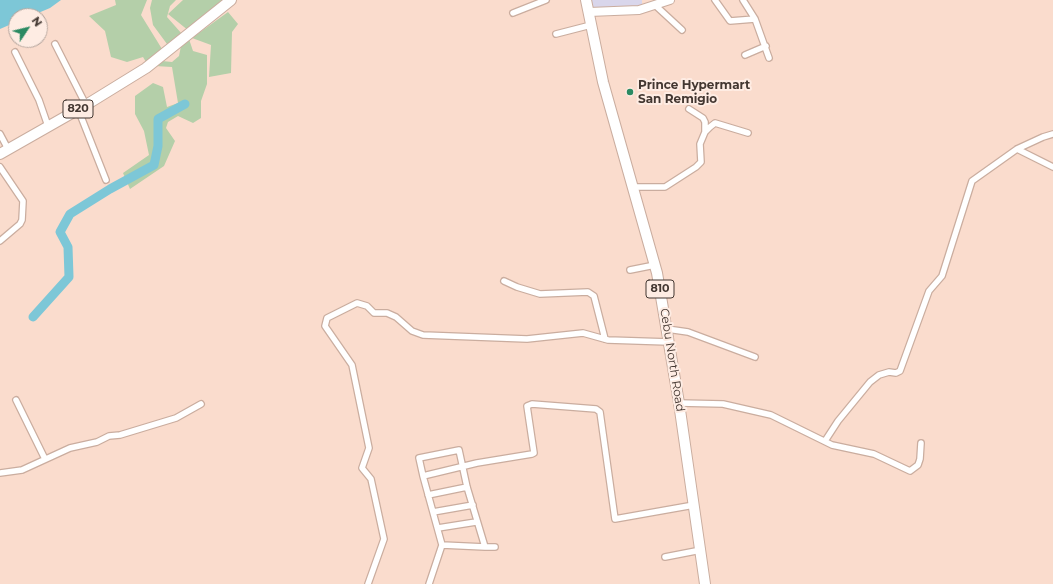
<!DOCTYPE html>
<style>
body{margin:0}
#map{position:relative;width:1053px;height:584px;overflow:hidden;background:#fadccd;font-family:Montserrat,sans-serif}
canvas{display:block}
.north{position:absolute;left:8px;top:8px;width:40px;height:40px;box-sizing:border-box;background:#feece3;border:1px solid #b3a49c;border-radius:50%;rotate:55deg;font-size:11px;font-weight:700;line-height:16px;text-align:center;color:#433731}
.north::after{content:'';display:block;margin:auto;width:14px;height:18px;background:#2b8a62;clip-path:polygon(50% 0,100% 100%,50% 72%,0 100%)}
</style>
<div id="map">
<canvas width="1053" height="584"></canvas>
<div class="north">N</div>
</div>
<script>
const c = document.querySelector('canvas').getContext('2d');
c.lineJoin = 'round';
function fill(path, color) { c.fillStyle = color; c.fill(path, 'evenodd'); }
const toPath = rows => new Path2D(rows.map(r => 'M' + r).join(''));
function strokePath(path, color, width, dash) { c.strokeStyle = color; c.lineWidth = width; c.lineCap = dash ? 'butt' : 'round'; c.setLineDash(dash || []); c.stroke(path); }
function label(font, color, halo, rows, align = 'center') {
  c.font = font + ' Montserrat,sans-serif'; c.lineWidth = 4; c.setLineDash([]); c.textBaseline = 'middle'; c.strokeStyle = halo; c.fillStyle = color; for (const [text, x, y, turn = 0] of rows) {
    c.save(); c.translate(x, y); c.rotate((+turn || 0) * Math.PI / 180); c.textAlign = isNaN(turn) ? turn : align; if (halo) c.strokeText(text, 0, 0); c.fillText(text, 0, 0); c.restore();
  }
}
fill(toPath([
 [589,0,642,0,642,6,591,10]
]), '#d9d6eb');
fill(toPath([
 [115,0,147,0,141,15,162,49,146,62,143,57,127,62,111,57,105,31,89,16,116,5],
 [152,0,176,0,170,6,167,17,182,34,167,44,153,25,150,8],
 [183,0,225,0,189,31,168,14],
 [228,12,238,24,232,32,231,73,209,77,211,45,192,38],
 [189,39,193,51,207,55,207,84,201,101,201,118,193,123,178,116,168,122,166,128,175,141,164,166,130,189,123,173,149,155,144,131,135,114,135,96,153,83,163,87,167,107,178,103,172,67,155,66,162,61,172,62,179,56,181,46]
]), '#b4cfa9');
fill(toPath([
 [0,0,61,0,50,8,31,16,16,16,16,22,0,29]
]), '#7dc7d7');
strokePath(toPath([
 [33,317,69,277,68,247,60,232,70,214,110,189,154,165,158,146,158,119,185,104]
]), '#7dc7d7', 9);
const street = toPath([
 [715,0,730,21,755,19],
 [743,0,755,19,769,58],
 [656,6,682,30],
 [513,13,546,0],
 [556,34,591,25],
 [55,44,86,105],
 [15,52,39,100,48,126],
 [745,55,766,46],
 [78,109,106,180],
 [689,109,703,118,705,122,705,132],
 [0,134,8,149],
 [1017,149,1053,167],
 [0,167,23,201,22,220,20,224,0,241],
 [633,187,665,187,696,167,701,162,700,144,705,132,710,127,715,123,748,133],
 [630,270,655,265],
 [504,281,517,287,540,294,588,292,594,296,605,339],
 [667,329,688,332,755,357],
 [16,400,45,459],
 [679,403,723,404,771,415,832,445,874,454,910,471,918,465,920,459,921,443],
 [825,441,838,421,870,382,879,375,889,372,896,373,900,371,929,291,942,276,972,181,1017,149,1043,137,1053,134],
 [0,473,22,470,70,448,97,442,109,436,120,435,176,418,201,404],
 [423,476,419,458,459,450,467,487,485,547,495,547],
 [428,495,467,487],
 [433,512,473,505],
 [438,528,476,522],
 [442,545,485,547],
 [665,557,701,550],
 [368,584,384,539,371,479,362,468,369,448,352,365,325,326,327,318,357,303,367,306,374,313,387,313,396,317,412,331,423,335,527,339,583,333,608,340,669,342],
 [429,584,442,545,423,476,477,463,532,454,534,453,527,406,532,404,596,409,600,412,615,519,694,505]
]);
const secondary = toPath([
 [589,12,639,10,670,0]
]);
const highway = toPath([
 [586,0,603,82,657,273,679,403,705,584],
 [0,154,86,105,146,68,231,0]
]);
strokePath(street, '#caad9f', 8);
strokePath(secondary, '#caad9f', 10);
strokePath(highway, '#caad9f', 12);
strokePath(street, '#fff', 5.5);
strokePath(secondary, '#fff', 8);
strokePath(highway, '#fff', 10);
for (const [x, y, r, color] of [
 [630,92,4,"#2b8a62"]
]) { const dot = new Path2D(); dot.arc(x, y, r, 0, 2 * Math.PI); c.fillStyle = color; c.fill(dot); strokePath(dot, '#feece3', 1.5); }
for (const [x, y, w] of [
 [78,109,30],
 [660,289,28]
]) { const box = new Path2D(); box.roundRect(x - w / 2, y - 9, w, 18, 3); c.fillStyle = '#feece3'; c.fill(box); strokePath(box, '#433731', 1); }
label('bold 11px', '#433731', null, [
 ["820",78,109],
 ["810",660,289]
]);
label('bold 12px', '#433731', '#feece3', [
 ["Prince Hypermart",638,85],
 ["San Remigio",638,99]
], 'left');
label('12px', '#433731', '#feece3', [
 ["Cebu North Road",672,360,81]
]);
</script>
